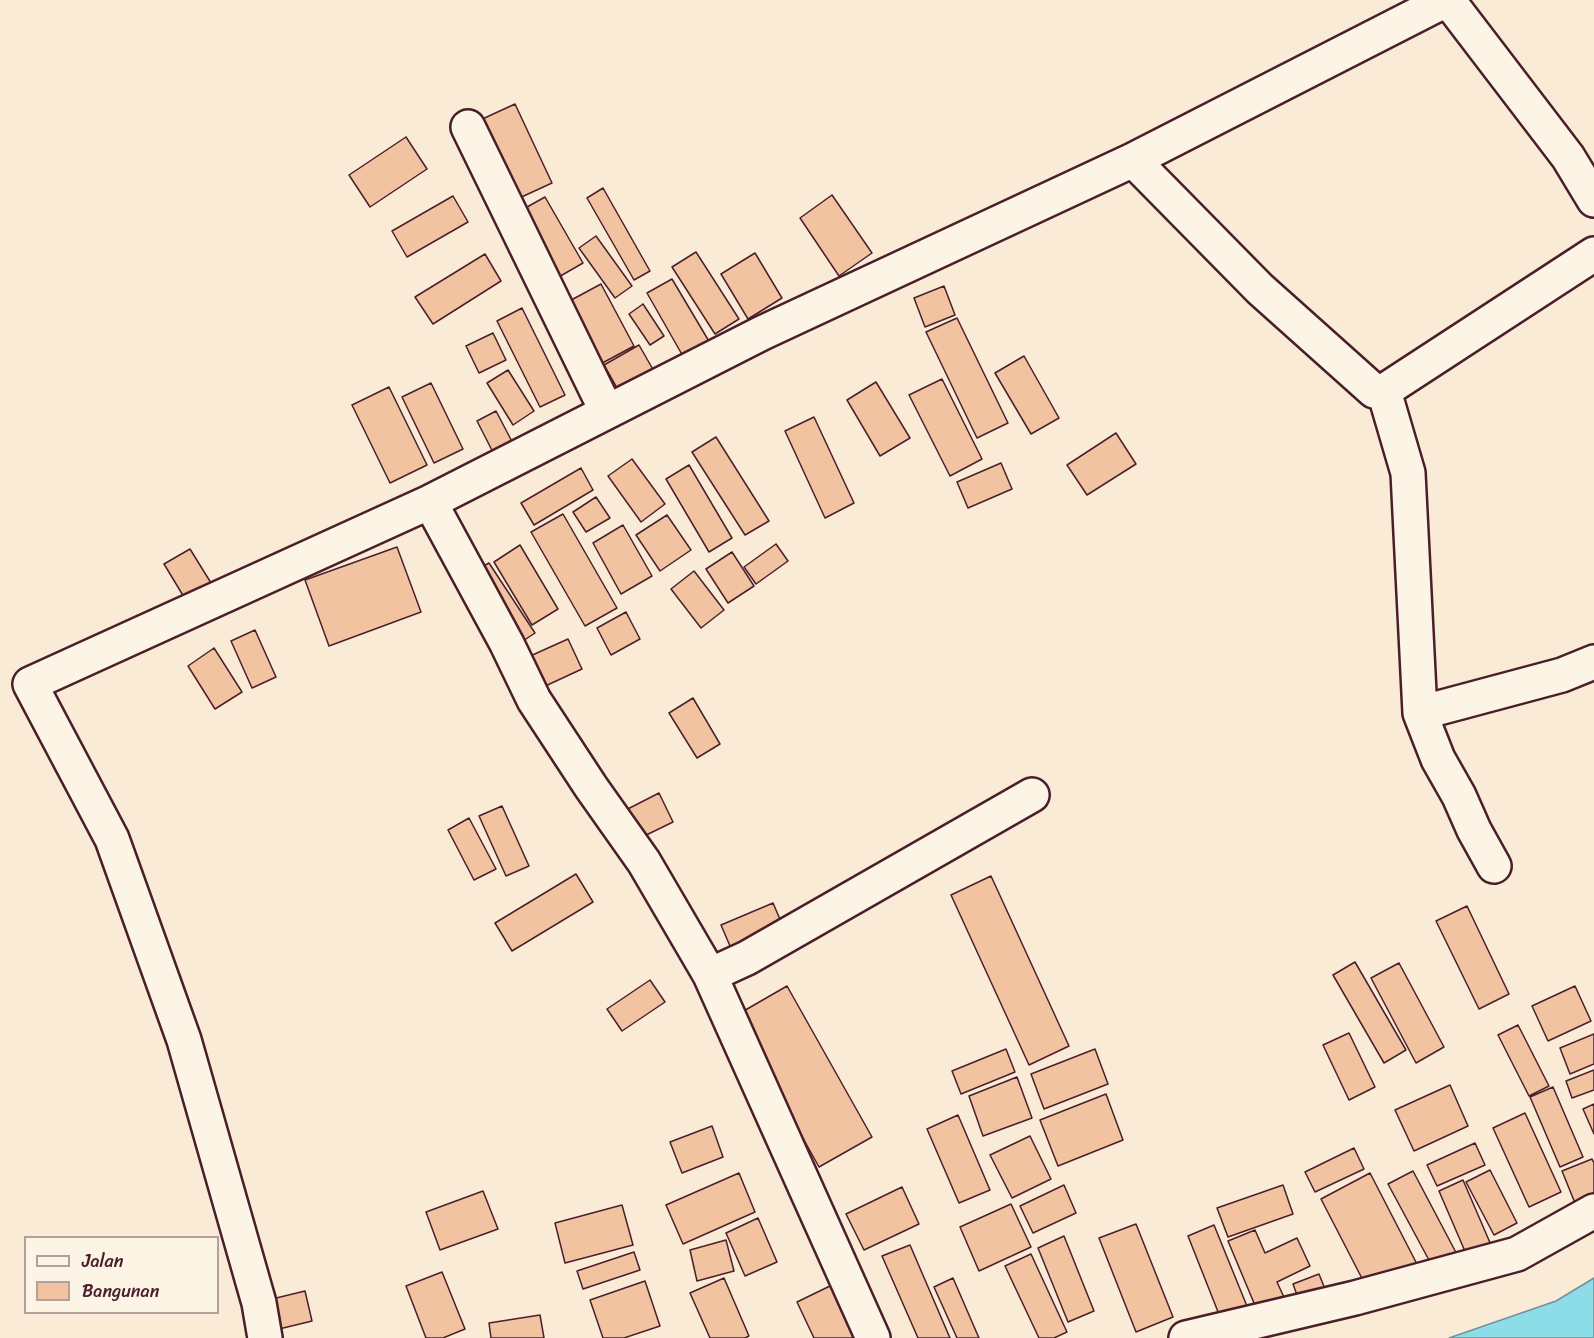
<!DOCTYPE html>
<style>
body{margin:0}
#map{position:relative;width:1594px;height:1338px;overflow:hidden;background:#faebd7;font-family:Sriracha,sans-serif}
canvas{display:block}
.legend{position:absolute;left:24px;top:1236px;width:195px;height:78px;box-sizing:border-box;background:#fcf5e5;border:2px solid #b59f9b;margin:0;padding:8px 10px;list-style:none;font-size:18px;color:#4a1f2b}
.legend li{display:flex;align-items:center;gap:12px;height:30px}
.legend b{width:30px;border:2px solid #b59f9b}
</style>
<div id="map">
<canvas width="1594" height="1338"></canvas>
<ul class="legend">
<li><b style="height:8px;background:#fcf5e5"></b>Jalan</li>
<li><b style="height:16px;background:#f1c3a1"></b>Bangunan</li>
</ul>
</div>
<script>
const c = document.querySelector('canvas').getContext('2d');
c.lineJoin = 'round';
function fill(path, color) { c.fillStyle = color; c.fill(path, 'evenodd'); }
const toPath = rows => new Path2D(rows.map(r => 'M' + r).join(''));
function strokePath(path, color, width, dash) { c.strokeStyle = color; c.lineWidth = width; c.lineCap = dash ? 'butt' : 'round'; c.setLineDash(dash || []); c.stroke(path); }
const water = toPath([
 [1594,1278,1594,1338,1449,1338,1556,1301,1594,1278]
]);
fill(water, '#8ddde9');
strokePath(water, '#72919d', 1.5);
const building = toPath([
 [515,104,552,183,515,200,478,121,515,104],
 [406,137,427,169,370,207,349,175,406,137],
 [603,188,650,271,634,280,587,198,603,188],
 [832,195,872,253,839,276,800,218,832,195],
 [453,196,468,222,407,257,392,231,453,196],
 [545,197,583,263,557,278,520,211,545,197],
 [596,236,632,286,615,298,579,248,596,236],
 [696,252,739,319,715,334,672,267,696,252],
 [755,253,782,298,748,319,721,274,755,253],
 [485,254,501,281,433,324,415,297,485,254],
 [672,279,710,343,684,358,647,293,672,279],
 [601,284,634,346,595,367,562,305,601,284],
 [944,286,955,315,925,327,914,298,944,286],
 [643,304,664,336,650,345,629,314,643,304],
 [522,308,565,395,540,407,497,321,522,308],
 [957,318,1008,423,977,438,926,332,957,318],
 [493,333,506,360,479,373,466,346,493,333],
 [639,345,655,373,620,393,604,365,639,345],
 [1024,356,1059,418,1031,434,995,373,1024,356],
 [508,370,534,411,513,425,487,383,508,370],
 [942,379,982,459,950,476,909,395,942,379],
 [876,382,910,438,880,456,847,400,876,382],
 [431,383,463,449,434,463,402,397,431,383],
 [389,387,427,465,390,483,352,405,389,387],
 [496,411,518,453,499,464,477,421,496,411],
 [814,417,854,503,825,518,785,431,814,417],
 [1116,433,1136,464,1087,495,1067,465,1116,433],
 [716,437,769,521,745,535,692,452,716,437],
 [632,459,665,504,641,522,608,476,632,459],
 [1001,463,1012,489,968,508,957,482,1001,463],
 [689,465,732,538,709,552,666,479,689,465],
 [581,468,593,490,534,525,521,503,581,468],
 [596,497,610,518,586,532,573,512,596,497],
 [563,514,617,608,585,626,531,532,563,514],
 [667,515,691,550,660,571,636,535,667,515],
 [623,525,652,576,621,594,593,543,623,525],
 [776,544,788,561,756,584,744,567,776,544],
 [520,545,558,609,532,625,494,562,520,545],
 [397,547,421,612,329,646,305,580,397,547],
 [190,549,216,591,190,607,164,564,190,549],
 [732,552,754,586,728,603,706,569,732,552],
 [489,563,535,633,520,643,473,572,489,563],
 [694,571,724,610,701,628,671,589,694,571],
 [626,612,640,639,611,655,597,628,626,612],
 [255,630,276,677,252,688,231,641,255,630],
 [568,639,582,669,541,688,528,657,568,639],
 [214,648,242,692,215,709,188,666,214,648],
 [693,698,720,744,697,758,669,713,693,698],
 [659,793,673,822,634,841,620,813,659,793],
 [502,806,529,866,506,876,479,816,502,806],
 [469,818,496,869,474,880,448,830,469,818],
 [576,874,593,902,512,951,495,923,576,874],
 [991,876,1069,1046,1029,1065,951,895,991,876],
 [773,903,785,931,733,953,721,925,773,903],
 [1467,906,1509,994,1479,1009,1436,921,1467,906],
 [1355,962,1406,1050,1384,1063,1333,975,1355,962],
 [1399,963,1444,1047,1416,1063,1371,978,1399,963],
 [650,980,665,1002,622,1031,607,1009,650,980],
 [787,986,872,1137,819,1167,735,1016,787,986],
 [1575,986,1591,1021,1548,1041,1532,1006,1575,986],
 [1518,1025,1549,1086,1529,1096,1498,1035,1518,1025],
 [1349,1033,1375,1087,1349,1100,1323,1045,1349,1033],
 [1594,1034,1594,1064,1570,1074,1560,1048,1594,1034],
 [1006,1049,1015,1072,961,1094,952,1071,1006,1049],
 [1095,1049,1108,1084,1044,1109,1031,1074,1095,1049],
 [1594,1070,1594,1090,1572,1098,1566,1081,1594,1070],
 [1017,1077,1032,1118,983,1136,969,1096,1017,1077],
 [1450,1085,1468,1126,1414,1151,1395,1110,1450,1085],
 [1553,1087,1583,1157,1560,1167,1530,1097,1553,1087],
 [1106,1094,1123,1140,1058,1166,1040,1120,1106,1094],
 [1594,1104,1594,1134,1583,1109,1594,1104],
 [1525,1113,1561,1192,1529,1207,1493,1128,1525,1113],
 [958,1115,990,1190,959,1203,927,1129,958,1115],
 [712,1126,723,1157,682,1173,670,1142,712,1126],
 [1030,1136,1051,1179,1012,1198,990,1155,1030,1136],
 [1475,1143,1485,1165,1437,1186,1427,1165,1475,1143],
 [1354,1148,1364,1169,1315,1192,1305,1172,1354,1148],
 [1592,1159,1594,1163,1594,1201,1577,1208,1562,1171,1592,1159],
 [1490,1170,1517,1223,1494,1235,1466,1182,1490,1170],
 [1413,1171,1461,1262,1437,1275,1388,1184,1413,1171],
 [739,1173,755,1212,683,1244,666,1205,739,1173],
 [1370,1173,1418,1266,1369,1292,1321,1199,1370,1173],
 [1463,1180,1491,1245,1467,1256,1439,1191,1463,1180],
 [1064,1185,1076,1213,1033,1233,1020,1206,1064,1185],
 [1283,1185,1293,1214,1228,1237,1217,1208,1283,1185],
 [902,1187,919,1224,864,1250,846,1214,902,1187],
 [483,1191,498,1229,440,1250,426,1212,483,1191],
 [1011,1204,1031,1247,979,1271,960,1227,1011,1204],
 [622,1205,633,1245,565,1263,555,1223,622,1205],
 [758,1218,777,1262,745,1276,726,1233,758,1218],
 [1136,1224,1173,1317,1136,1332,1099,1238,1136,1224],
 [1214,1225,1251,1316,1224,1327,1188,1236,1214,1225],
 [1255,1230,1265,1253,1297,1238,1310,1266,1277,1282,1287,1304,1259,1315,1228,1241,1255,1230],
 [1064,1236,1094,1311,1068,1322,1038,1248,1064,1236],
 [726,1240,734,1271,697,1281,690,1250,726,1240],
 [910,1245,950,1338,918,1338,882,1256,910,1245],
 [634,1252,640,1270,583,1289,577,1271,634,1252],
 [1031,1254,1067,1332,1054,1338,1039,1338,1005,1266,1031,1254],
 [442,1272,465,1329,443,1338,426,1338,406,1286,442,1272],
 [1319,1274,1329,1299,1302,1309,1293,1284,1319,1274],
 [724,1278,749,1336,745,1338,710,1338,690,1293,724,1278],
 [953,1278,979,1338,957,1338,934,1287,953,1278],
 [645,1281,660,1326,624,1338,603,1338,590,1300,645,1281],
 [832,1285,857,1338,814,1338,797,1302,832,1285],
 [305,1291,312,1321,275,1330,268,1300,305,1291],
 [540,1315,544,1338,491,1338,489,1323,540,1315]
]);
fill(building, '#f1c3a1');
strokePath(building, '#4a1f2b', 1.5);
const minor = toPath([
 [1448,0,1568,157,1594,200],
 [468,127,607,412],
 [1133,160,1260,289,1374,391,1379,392,1384,391,1594,254],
 [1384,391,1408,473,1420,713,1438,759,1459,796,1474,830,1494,866],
 [430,502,507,644,534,700,591,787,644,862,710,975,747,958,1032,795],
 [1420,713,1562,675,1594,662],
 [710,975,873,1338],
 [265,1338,259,1303,184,1040,112,839,30,684,430,502,762,333,1133,160,1446,0],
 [1186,1338,1355,1298,1517,1254,1594,1211]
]);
strokePath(minor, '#4a1f2b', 38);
strokePath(minor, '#fcf5e5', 33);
</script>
